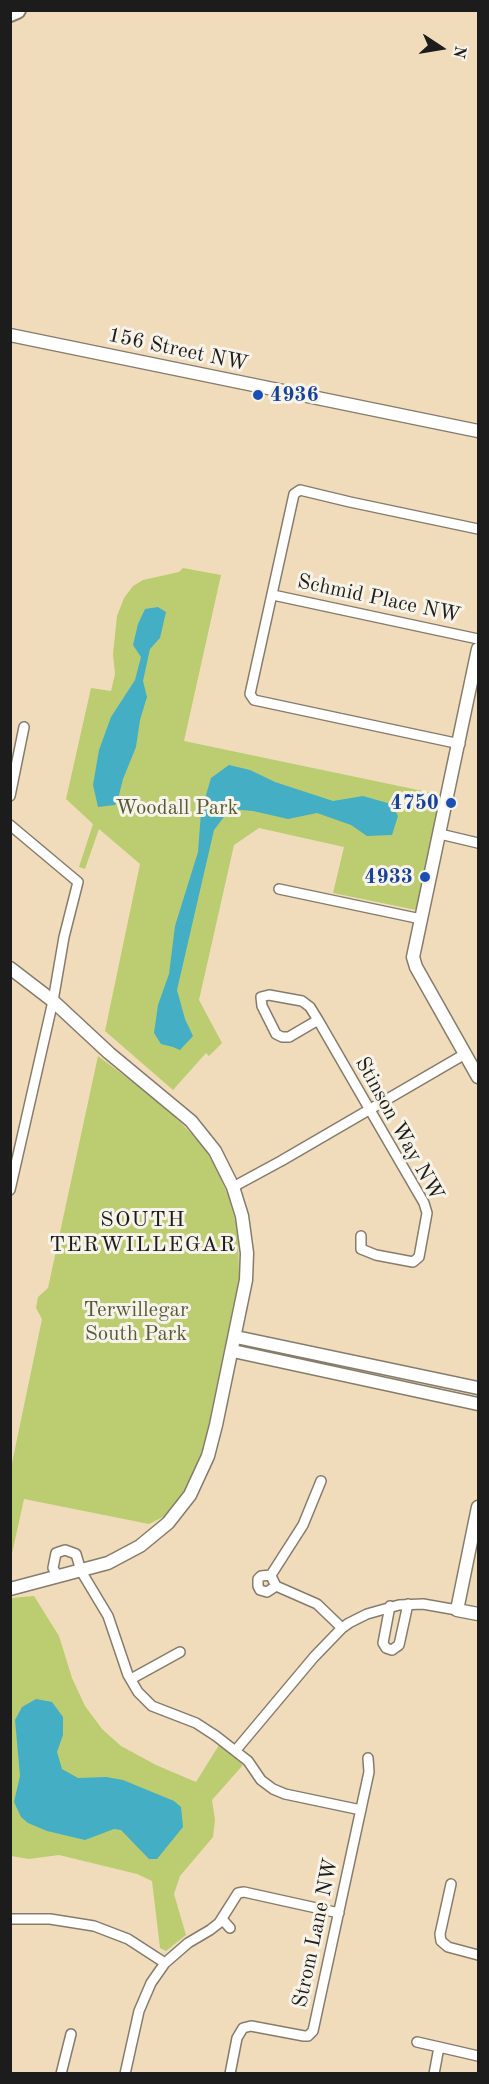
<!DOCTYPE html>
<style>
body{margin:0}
#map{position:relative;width:489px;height:2084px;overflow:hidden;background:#f0dcbb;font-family:"Old Standard TT",serif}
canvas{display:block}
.frame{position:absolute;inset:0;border:12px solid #1c1c1c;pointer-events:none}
.north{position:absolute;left:411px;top:18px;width:60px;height:60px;-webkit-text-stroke:4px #f7f3e8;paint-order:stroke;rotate:102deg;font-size:16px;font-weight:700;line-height:24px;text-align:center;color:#1c1c1c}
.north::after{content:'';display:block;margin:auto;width:21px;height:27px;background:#1c1c1c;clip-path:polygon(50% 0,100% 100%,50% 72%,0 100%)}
</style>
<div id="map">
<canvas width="489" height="2084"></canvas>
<div class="frame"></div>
<div class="north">N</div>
</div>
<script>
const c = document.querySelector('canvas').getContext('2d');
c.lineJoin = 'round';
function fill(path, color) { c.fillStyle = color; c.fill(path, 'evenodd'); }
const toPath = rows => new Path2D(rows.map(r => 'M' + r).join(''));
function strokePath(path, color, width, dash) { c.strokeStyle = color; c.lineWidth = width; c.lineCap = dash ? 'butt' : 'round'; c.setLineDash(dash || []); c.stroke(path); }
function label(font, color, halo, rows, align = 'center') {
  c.font = font + ' "Old Standard TT",serif'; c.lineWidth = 6; c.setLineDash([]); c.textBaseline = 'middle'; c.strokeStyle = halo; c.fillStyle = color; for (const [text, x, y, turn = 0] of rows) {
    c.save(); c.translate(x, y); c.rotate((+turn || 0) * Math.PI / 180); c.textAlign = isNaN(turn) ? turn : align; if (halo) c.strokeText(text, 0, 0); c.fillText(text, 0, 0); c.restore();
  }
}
fill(toPath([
 [183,568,221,575,184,741,442,795,416,910,333,893,344,847,259,828,234,845,199,1000,222,1043,209,1056,206,1053,173,1090,105,1031,140,864,99,829,85,869,79,867,93,824,66,799,91,688,111,691,115,674,113,654,117,616,124,598,133,586,143,580,179,572],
 [98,1056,166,1107,203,1146,216,1167,229,1198,238,1232,239,1278,204,1448,191,1480,169,1514,149,1524,24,1499,11,1558,11,1468,42,1319,36,1308,38,1297,48,1288],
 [34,1596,59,1636,72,1678,85,1706,102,1729,121,1746,156,1765,196,1782,219,1745,243,1765,212,1800,215,1820,213,1837,180,1876,174,1894,186,1935,166,1951,160,1948,152,1881,137,1874,59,1855,29,1859,11,1856,11,1598]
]), '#bbcd70');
fill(toPath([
 [158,607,166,612,160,638,150,649,143,681,147,697,140,720,136,747,123,779,118,799,115,805,98,807,93,785,99,750,111,717,135,680,141,657,133,645,138,624,145,609],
 [229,765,250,770,275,782,333,801,363,796,391,804,398,816,392,835,367,836,351,825,317,813,288,819,253,811,230,809,214,830,177,990,185,1019,193,1036,180,1050,173,1047,161,1044,154,1033,158,1005,169,974,175,926,198,852,201,812,211,778],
 [36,1699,52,1702,63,1717,63,1735,57,1752,62,1769,78,1778,106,1777,123,1780,174,1801,181,1807,183,1827,157,1859,149,1859,121,1830,114,1829,85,1840,47,1831,28,1823,21,1817,14,1802,20,1776,15,1720,22,1707]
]), '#44aec4');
const minor = toPath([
 [273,595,478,639],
 [460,744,254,700,250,694,294,494,300,490,350,502,478,529],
 [10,796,24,727],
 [10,825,78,882,64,937,53,1001,10,1190],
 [440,834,478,843],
 [279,889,421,919],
 [318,1020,289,1037,282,1037,276,1034,262,1006,261,997,269,995,302,1001,310,1007,318,1020,370,1110,424,1203,427,1213,419,1257,413,1262,376,1255,361,1249,361,1236],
 [233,1187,281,1161,465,1054],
 [321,1481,303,1525,271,1575,272,1578,276,1586,317,1604,342,1628],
 [271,1575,261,1576,258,1579,258,1586,260,1590,267,1592,276,1586],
 [58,1577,53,1568,56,1553,65,1550,76,1554,81,1571,108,1616,128,1675,138,1692,152,1706,196,1723,216,1736,248,1761,261,1780,273,1789,285,1794,361,1810],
 [390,1606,383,1643,386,1648,392,1650,399,1645,408,1604],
 [131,1679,180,1652],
 [236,1750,314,1657,342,1628,349,1623,367,1614,399,1605,423,1604,457,1610],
 [451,1884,440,1934,441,1941,448,1947,478,1955],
 [10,1919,50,1919,94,1926,128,1939,165,1963],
 [222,1919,230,1928],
 [417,2042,439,2047,434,2074],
 [439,2047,478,2056],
 [61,2074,71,2034],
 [125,2074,139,2011,151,1983,165,1963,188,1943,210,1930,219,1923,238,1893,244,1892,339,1913],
 [230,2074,237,2038,243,2028,251,2026,304,2036,308,2036,313,2031,369,1772,368,1758]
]);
const tertiary = toPath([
 [10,335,478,431],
 [478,649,413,957,416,967,478,1077],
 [10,968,53,1001,109,1053,191,1121,215,1151,233,1187,242,1216,247,1253,246,1280,216,1425,208,1456,190,1495,168,1523,140,1546,108,1563,10,1589],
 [236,1337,478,1388],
 [233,1351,478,1404],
 [478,1507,457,1610,478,1614]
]);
const motorway = toPath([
 [10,13,17,10]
]);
strokePath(minor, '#867c6c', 12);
strokePath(tertiary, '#867c6c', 15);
strokePath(motorway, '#867c6c', 20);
strokePath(minor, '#fff', 9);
strokePath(tertiary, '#fff', 12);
strokePath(motorway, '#fff', 16);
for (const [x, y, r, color] of [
 [258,395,6,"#1a4fb4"],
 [451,803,6,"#1a4fb4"],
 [425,877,6,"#1a4fb4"]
]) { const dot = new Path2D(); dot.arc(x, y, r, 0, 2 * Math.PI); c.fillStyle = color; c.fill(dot); strokePath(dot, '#f7f3e8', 2); }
label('21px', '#1c1c1c', '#f7f3e8', [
 ["156 Street NW",178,350,12],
 ["Schmid Place NW",379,599,12],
 ["Stinson Way NW",399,1129,61],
 ["Strom Lane NW",316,1933,-78]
]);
label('bold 21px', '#164399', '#f7f3e8', [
 ["4936",270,395,"left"],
 ["4750",439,803],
 ["4933",413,877]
], 'right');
label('21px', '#545a39', '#f7f3e8', [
 ["Woodall Park",177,808],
 ["Terwillegar",136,1310],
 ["South Park",136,1334]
]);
c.letterSpacing = '1.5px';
label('22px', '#1c1c1c', '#f7f3e8', [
 ["SOUTH",143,1220],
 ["TERWILLEGAR",143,1245]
]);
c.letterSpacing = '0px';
</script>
